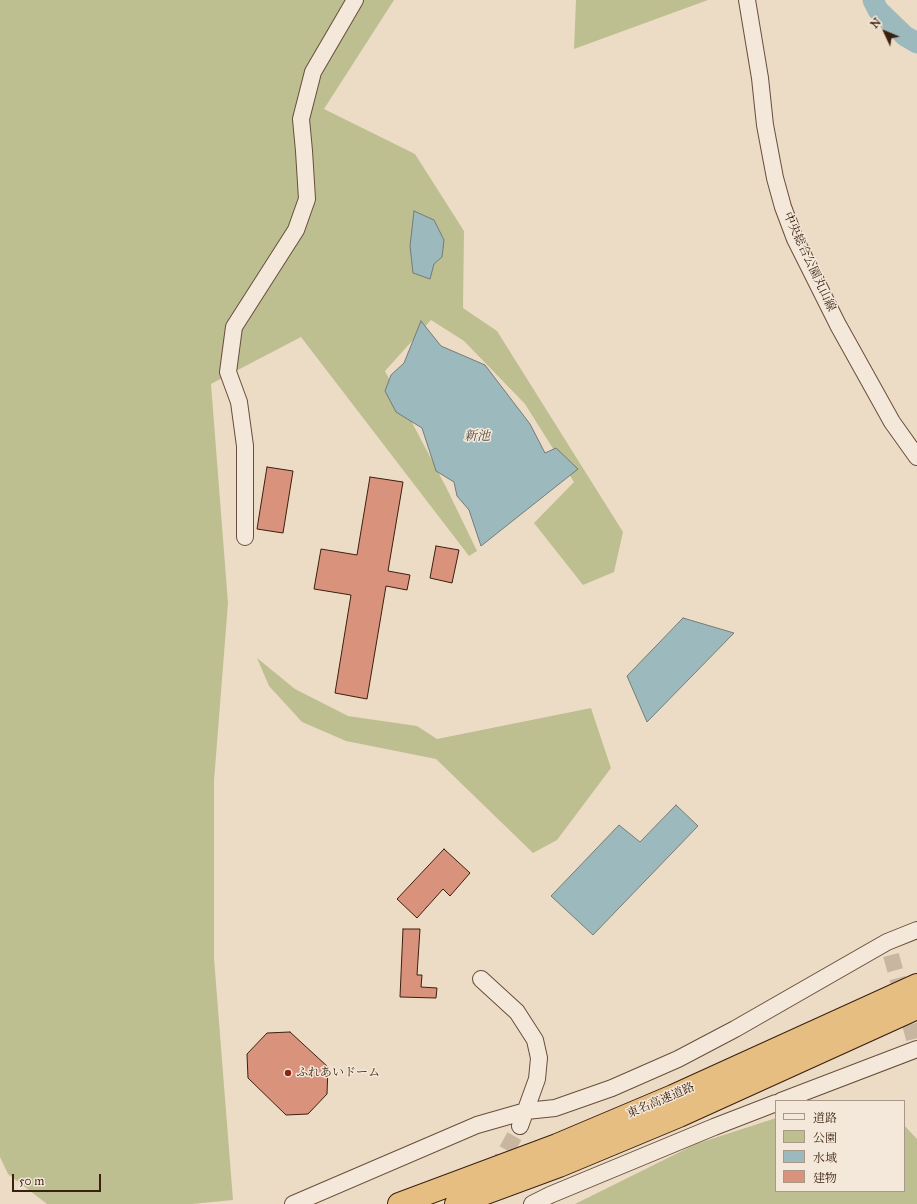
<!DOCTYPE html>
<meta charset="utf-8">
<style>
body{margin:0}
#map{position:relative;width:917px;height:1204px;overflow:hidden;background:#eddcc5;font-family:"IM FELL Great Primer","Noto Serif JP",serif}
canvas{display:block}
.legend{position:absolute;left:775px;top:1100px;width:130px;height:92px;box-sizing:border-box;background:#f3e8d9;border:1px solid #a99888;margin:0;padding:5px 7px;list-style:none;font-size:12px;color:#3b1f0f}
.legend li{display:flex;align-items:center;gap:8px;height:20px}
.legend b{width:20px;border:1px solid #a99888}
.north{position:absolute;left:865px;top:12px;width:40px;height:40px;-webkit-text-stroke:3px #f3e8d9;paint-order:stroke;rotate:314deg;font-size:11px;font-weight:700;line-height:16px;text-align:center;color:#3b1f0f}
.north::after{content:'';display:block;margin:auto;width:14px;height:18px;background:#3b1f0f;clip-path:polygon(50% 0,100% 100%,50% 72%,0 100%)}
.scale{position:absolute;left:12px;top:1174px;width:89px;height:18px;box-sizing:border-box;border:2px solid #3b1f0f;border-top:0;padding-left:5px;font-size:12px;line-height:14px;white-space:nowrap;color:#3b1f0f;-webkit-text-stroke:3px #f3e8d9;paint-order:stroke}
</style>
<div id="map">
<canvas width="917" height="1204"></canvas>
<ul class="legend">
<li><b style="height:5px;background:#f3e8d9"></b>道路</li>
<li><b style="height:11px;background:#bebf91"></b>公園</li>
<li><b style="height:11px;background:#9cb9bd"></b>水域</li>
<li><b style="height:11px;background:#d9927b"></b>建物</li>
</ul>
<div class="north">N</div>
<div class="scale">50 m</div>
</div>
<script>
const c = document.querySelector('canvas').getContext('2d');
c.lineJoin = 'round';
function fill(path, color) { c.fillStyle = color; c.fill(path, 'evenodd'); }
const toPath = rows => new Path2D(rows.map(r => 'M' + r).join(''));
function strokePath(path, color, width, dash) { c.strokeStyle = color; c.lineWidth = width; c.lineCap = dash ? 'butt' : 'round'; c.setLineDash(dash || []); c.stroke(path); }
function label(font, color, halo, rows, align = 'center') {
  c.font = font + ' "IM FELL Great Primer","Noto Serif JP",serif'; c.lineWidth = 3; c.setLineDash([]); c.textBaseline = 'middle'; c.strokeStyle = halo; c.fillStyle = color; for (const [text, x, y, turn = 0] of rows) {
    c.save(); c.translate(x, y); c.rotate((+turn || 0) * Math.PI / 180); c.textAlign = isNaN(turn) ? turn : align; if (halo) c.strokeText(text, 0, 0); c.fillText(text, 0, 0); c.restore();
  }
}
fill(toPath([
 [0,0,394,0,324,109,415,154,464,231,463,308,497,331,623,532,614,572,583,585,534,523,574,482,525,404,464,341,431,320,385,371,447,489,477,551,469,556,301,337,211,384,228,603,214,781,214,958,233,1200,192,1204,47,1204,8,1174,0,1157],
 [576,0,708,0,574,49],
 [257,658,295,689,348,716,417,726,437,739,591,708,611,768,557,840,533,853,436,759,346,741,302,722,269,686],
 [776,1118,776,1191,904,1191,904,1125,917,1139,917,1204,575,1204,696,1144]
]), '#bebf91');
const water = toPath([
 [414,211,434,220,444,240,442,257,434,264,430,279,413,273,410,246,414,211],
 [421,321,441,346,485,365,530,424,545,453,556,448,578,469,481,546,469,510,457,496,454,482,436,471,422,428,396,412,385,391,391,375,404,363,421,321],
 [683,618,734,633,647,722,627,676,683,618],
 [676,805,698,826,593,935,551,896,619,825,640,842,676,805]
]);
fill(water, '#9cb9bd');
strokePath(water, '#757b77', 1);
strokePath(toPath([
 [873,0,878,10,905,36,917,43]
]), '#9cb9bd', 21);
const building = toPath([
 [267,467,293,471,283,533,257,529,267,467],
 [370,477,403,482,388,571,410,575,407,590,386,586,367,699,335,693,351,595,314,589,321,549,357,555,370,477],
 [436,546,459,550,452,583,430,578,436,546],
 [444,849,470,873,450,896,443,889,417,918,397,899,444,849],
 [403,929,420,929,417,975,422,975,421,987,437,988,436,998,400,997,403,929],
 [290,1032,328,1067,327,1094,308,1114,286,1115,248,1078,247,1054,267,1033,290,1032]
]);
fill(building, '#d9927b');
strokePath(building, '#3b1f0f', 1);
strokePath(toPath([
 [891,955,914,1039],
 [495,1171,520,1126]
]), '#c9b6a1', 16, [16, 8]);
const minor = toPath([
 [747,0,760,78,765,125,775,178,783,207,795,239,838,325,892,422,917,457],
 [245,537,245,446,239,402,228,372,234,327,296,230,307,199,304,151,301,119,313,72,355,0],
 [481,979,517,1012,535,1040,539,1058,537,1079,520,1126],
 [781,1101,917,1049],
 [293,1204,477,1125,526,1111,555,1108,612,1088,678,1059,735,1029,887,942,917,930],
 [532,1204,550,1195,714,1127,776,1103]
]);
const highway = toPath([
 [399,1204,557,1145,673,1096,917,985],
 [456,1204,559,1166,679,1116,917,1008]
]);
strokePath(minor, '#684e3c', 18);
strokePath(highway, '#3b1f0f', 24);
strokePath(minor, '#f3e8d9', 16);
strokePath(highway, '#e6be82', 22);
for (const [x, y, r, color] of [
 [288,1073,4,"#8f2418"]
]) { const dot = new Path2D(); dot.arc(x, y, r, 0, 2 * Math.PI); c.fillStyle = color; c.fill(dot); strokePath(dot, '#f3e8d9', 1.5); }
label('12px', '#3b1f0f', '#f3e8d9', [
 ["中央総合公園丸山線",809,262,65],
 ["東名高速道路",661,1101,-23]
]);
label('12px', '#3b1f0f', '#f3e8d9', [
 ["ふれあいドーム",296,1073]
], 'left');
label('italic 13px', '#584d43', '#f3e8d9', [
 ["新池",477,437]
]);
</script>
